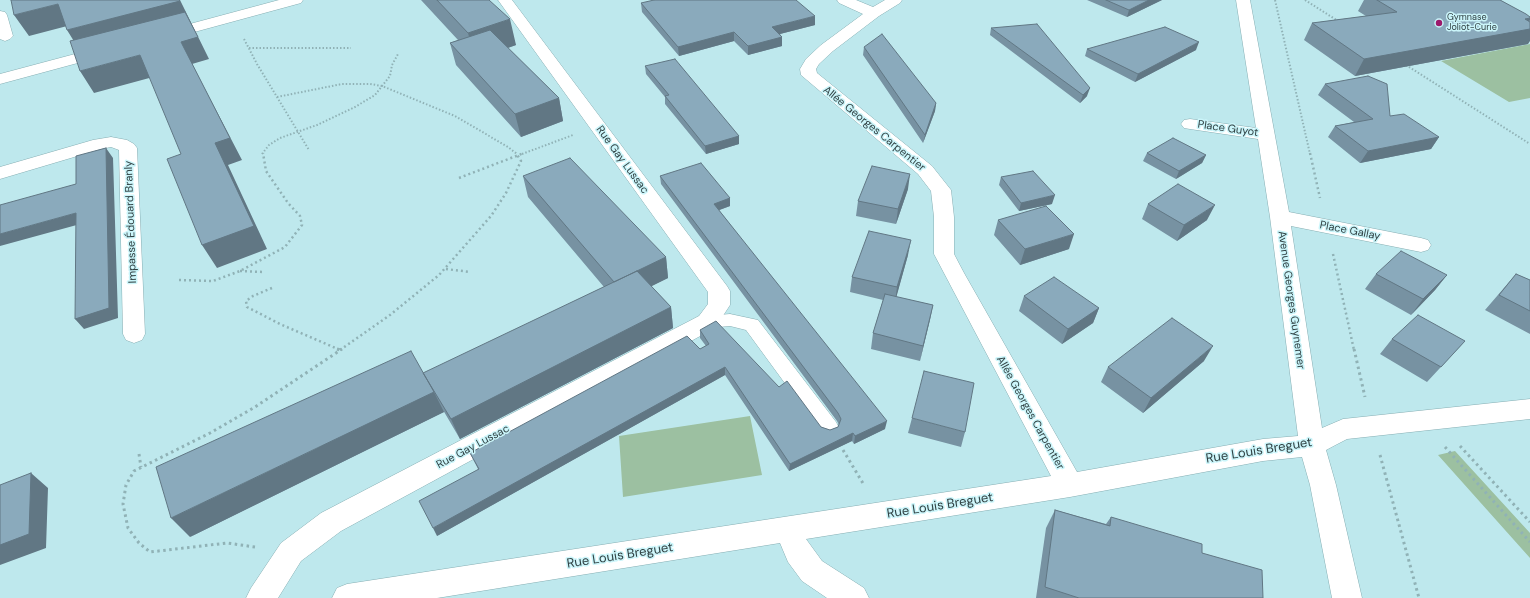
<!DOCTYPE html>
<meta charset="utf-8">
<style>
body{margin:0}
canvas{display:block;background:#bee8ed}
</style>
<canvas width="1530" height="598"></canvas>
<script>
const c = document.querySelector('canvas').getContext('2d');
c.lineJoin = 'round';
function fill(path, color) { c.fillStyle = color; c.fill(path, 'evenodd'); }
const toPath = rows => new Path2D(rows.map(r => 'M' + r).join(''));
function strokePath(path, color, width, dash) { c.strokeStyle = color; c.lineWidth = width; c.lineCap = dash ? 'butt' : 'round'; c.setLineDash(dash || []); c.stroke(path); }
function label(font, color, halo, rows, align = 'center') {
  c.font = font + ' "DM Sans",sans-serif'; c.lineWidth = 3; c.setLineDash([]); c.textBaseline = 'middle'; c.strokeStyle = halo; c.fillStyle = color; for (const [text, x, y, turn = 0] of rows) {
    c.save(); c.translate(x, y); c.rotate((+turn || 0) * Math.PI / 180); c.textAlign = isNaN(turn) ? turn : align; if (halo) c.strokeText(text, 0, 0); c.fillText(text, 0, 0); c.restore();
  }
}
fill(toPath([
 [1530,44,1530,98,1509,102,1441,61],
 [750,416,762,475,623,497,619,436],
 [1455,451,1530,533,1530,558,1438,455]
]), '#9cc0a1');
const service = toPath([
 [730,314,758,320,836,422,839,428,836,434,829,436,822,434,746,330,730,326,707,328,701,327,698,322,701,317,707,316,730,314]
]);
const minor = toPath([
 [498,0,512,0,727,286,730,291,730,305,715,328,341,531,301,561,278,598,246,598,251,588,281,543,321,513,699,316,708,304,708,292,498,0],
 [837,0,856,0,873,7,885,0,902,0,900,3,879,16,833,51,819,64,816,69,817,73,932,166,951,190,954,217,954,254,964,273,1077,472,1263,439,1298,436,1270,217,1258,139,1190,129,1184,128,1181,124,1184,120,1190,119,1256,128,1236,0,1250,0,1289,212,1421,238,1428,240,1431,245,1428,250,1421,252,1291,226,1322,428,1343,419,1530,399,1530,419,1347,439,1326,450,1336,485,1362,598,1332,598,1310,485,1302,457,1263,461,1070,497,806,539,822,561,864,588,869,598,827,598,802,581,788,562,780,543,437,598,332,598,337,588,347,584,1051,476,934,254,934,217,931,191,918,174,801,75,800,69,806,59,821,45,863,14,839,3,837,0],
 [0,11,5,12,7,15,13,36,10,39,5,41,0,39,0,11],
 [111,137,127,140,134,144,137,148,145,334,142,340,134,343,126,340,123,334,119,150,111,147,101,149,0,179,0,167,93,140,111,137]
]);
const tertiary = toPath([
 [279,0,303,0,301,3,165,40,160,38,157,35,160,32,279,0],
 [105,46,111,48,113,51,111,54,0,84,0,74,105,46]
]);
strokePath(service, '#86aeb3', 1);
strokePath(minor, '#86aeb3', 1);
strokePath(tertiary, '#86aeb3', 1);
strokePath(toPath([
 [1275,0,1310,154],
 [1305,0,1338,21],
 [244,39,257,64,309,150],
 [249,48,351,48],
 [1406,65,1530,144],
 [277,97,342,84,370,84,382,86,455,116,508,147,517,154],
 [262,154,269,145,280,138,317,125,355,107,375,95,390,76,392,65,398,54],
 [522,154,573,135]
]), '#90b2b6', 2, [1.5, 2]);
strokePath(toPath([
 [1310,153,1320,198],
 [459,178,524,153],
 [1333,254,1354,350],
 [446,269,470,272],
 [240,271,263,272],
 [179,280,213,281,240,271,285,247,302,225,300,216,288,203,266,171,263,153],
 [272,288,253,296,246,301,247,307,280,324,340,350],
 [340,350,390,315,439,275,491,216,506,193,521,161,516,153]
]), '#90b2b6', 2.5, [2, 3]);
strokePath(toPath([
 [337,349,340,350],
 [1354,349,1365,397],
 [1460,446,1530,522],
 [1445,447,1530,542],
 [843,450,864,485],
 [139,454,141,467],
 [1380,455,1419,598],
 [255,547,227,543,150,552,139,543,128,528,123,504,126,485,134,471,210,433,255,407,342,349]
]), '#90b2b6', 3, [2.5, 3.5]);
fill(service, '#fff');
fill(minor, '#fff');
fill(tertiary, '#fff');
fill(toPath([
 [421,0,489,0,516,45,508,48,559,98,563,121,521,137,456,65,450,43,458,40],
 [1087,0,1162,0,1127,17],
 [1364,0,1500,0,1530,17,1528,44,1355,76,1304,40,1312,23,1366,16,1358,11],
 [641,3,815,25,780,34,782,37,782,46,748,55,734,41,679,56,642,12],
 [991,28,1087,96,1080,103,990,35],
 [864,47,936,103,935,111,923,143,863,55],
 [1087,49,1196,50,1135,82,1085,56],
 [645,66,739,136,739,144,706,154,665,104,665,97,646,74],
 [1325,84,1390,116,1439,137,1431,149,1360,163,1328,137,1335,126,1354,122,1318,95],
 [1147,153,1206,155,1202,163,1176,179,1143,161],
 [523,176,666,257,668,278,651,286,671,307,673,328,460,439,443,410,444,412,190,537,424,374,604,287,528,197],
 [660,176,730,198,730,206,719,210,885,429,854,444,852,441,789,471,725,375,437,536,478,469,470,453,700,349,706,346,700,338,700,330,779,387,821,427,830,430,838,427,839,425,837,421,661,184],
 [1001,177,1052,204,1019,211,999,185],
 [908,189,896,224,856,216,858,201],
 [1148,204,1207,220,1177,241,1142,219],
 [998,220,1069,249,1020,265,994,235],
 [908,255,896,297,933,305,920,361,871,349,873,333,883,300,850,292,852,277],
 [1376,274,1447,275,1435,290,1411,315,1365,289],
 [1516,274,1530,280,1530,334,1485,310],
 [1024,296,1099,308,1093,323,1062,344,1019,311],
 [1392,339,1465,341,1427,382,1380,354],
 [1204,361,1143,413,1101,382,1108,367],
 [912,418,965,432,961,447,908,433],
 [1055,510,1106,524,1111,517,1202,553,1263,598,1036,598,1046,528]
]), '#7792a2');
fill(toPath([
 [180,0,209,59,192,64,242,160,228,165,267,249,217,268,202,245,215,143,181,42,80,51,67,30],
 [1149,0,1162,0,1127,17,1129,10],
 [58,4,71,25,29,36,14,15],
 [815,16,815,25,772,36,772,27],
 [1530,18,1530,20,1523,30,1530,29,1530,41,1528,44,1355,76,1364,59],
 [510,19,516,45,475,59,468,33],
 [734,32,734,41,679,56,678,47],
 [782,37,782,46,748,55,748,46],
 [1199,42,1196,50,1135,82,1138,74],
 [140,55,153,77,94,93,80,71],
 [1090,88,1087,96,1080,103,1083,95],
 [559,98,563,121,521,137,515,114],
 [936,103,935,111,923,143,925,135],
 [739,136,739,144,706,154,705,146],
 [1439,137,1431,149,1360,163,1368,151],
 [106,148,113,158,118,318,84,329,75,319],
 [1206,155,1202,163,1176,179,1179,171],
 [910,174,908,189,896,224,898,209],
 [1055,195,1052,204,1019,211,1021,203],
 [730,198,730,206,714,212,714,204],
 [1215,205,1207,220,1177,241,1184,225],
 [76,213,84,223,0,246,0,234],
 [1074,234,1069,249,1020,265,1025,249],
 [911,240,908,255,895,302,897,287],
 [666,257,668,278,618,303,614,282],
 [1447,275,1435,290,1411,315,1423,299],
 [933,305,930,320,920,361,923,346],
 [671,307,673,328,460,439,451,419],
 [1099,308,1093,323,1062,344,1068,329],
 [1213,346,1204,361,1143,413,1151,398],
 [725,367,725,375,437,536,433,528],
 [434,392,444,412,190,537,171,518],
 [887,421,885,429,854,444,855,436],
 [853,433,852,441,789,471,790,464],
 [31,473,48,488,46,548,0,565,0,545]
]), '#617784');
const building = toPath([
 [11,0,179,0,180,1,67,30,58,4,14,15,11,0],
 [437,0,489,0,510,19,468,33,437,0],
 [654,0,796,0,815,16,772,27,782,37,748,46,734,32,678,47,641,3,654,0],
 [1106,0,1149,0,1129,10,1106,0],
 [1377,0,1500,0,1526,14,1530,17,1530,18,1525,19,1530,22,1530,29,1364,59,1312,23,1397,12,1377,0],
 [185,12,198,37,181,42,230,138,215,143,254,226,202,245,167,159,181,154,140,55,80,71,70,41,185,12],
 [1037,24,1090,88,1083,95,991,28,1037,24],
 [1165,27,1199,42,1138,74,1087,49,1165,27],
 [490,30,559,98,515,114,450,43,490,30],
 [882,34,936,103,925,135,864,47,882,34],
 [675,59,739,136,705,146,665,96,669,95,645,66,675,59],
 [1368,76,1387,84,1390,116,1404,114,1439,137,1368,151,1335,126,1373,119,1325,84,1368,76],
 [1173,138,1206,155,1179,171,1147,153,1173,138],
 [106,148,109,308,75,319,76,213,0,234,0,205,76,184,76,156,106,148],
 [570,158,666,257,614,282,523,176,570,158],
 [701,163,730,198,714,204,887,421,855,436,853,433,790,464,725,367,433,528,419,501,479,469,470,453,687,336,700,349,709,344,700,330,716,321,779,387,787,381,821,427,830,430,838,427,841,419,838,413,660,176,701,163],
 [872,166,910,174,898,209,858,201,872,166],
 [1033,171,1055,195,1021,203,1001,177,1033,171],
 [1178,184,1215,205,1184,225,1148,204,1178,184],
 [1046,206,1074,234,1025,249,998,220,1046,206],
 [869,231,911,240,897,287,852,277,869,231],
 [1401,251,1447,275,1423,299,1376,274,1401,251],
 [637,271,671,307,451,419,423,373,637,271],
 [1516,274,1530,280,1530,311,1499,295,1516,274],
 [1054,277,1099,308,1068,329,1024,296,1054,277],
 [885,294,933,305,923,346,873,333,885,294],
 [1418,315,1465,341,1441,367,1392,339,1418,315],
 [1172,318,1213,346,1151,398,1108,367,1172,318],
 [411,351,434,392,171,518,156,467,411,351],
 [924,371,974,383,965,432,912,418,924,371],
 [31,473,29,534,0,545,0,485,31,473],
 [1055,510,1110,526,1111,517,1202,544,1202,553,1262,570,1263,598,1079,598,1045,587,1055,510]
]);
fill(building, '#8aaabc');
strokePath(building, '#617784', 1);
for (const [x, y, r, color] of [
 [1439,23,4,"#9c196b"]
]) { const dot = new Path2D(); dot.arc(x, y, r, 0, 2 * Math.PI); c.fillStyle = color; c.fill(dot); strokePath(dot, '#cbf5fa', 1.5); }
label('9px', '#304143', '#cbf5fa', [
 ["Gymnase",1447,18],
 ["Joliot-Curie",1447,28]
], 'left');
label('11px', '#304143', '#cbf5fa', [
 ["Allée Georges Carpentier",874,129,39],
 ["Place Guyot",1228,129,8],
 ["Rue Gay Lussac",622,160,54],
 ["Impasse Édouard Branly",131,222,-92],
 ["Place Gallay",1350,231,11],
 ["Avenue Georges Guynemer",1291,300,82],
 ["Allée Georges Carpentier",1030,413,61],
 ["Rue Gay Lussac",473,447,-28]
]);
label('13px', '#304143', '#cbf5fa', [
 ["Rue Louis Breguet",1259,451,-9],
 ["Rue Louis Breguet",940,506,-9],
 ["Rue Louis Breguet",620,556,-9]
]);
</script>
